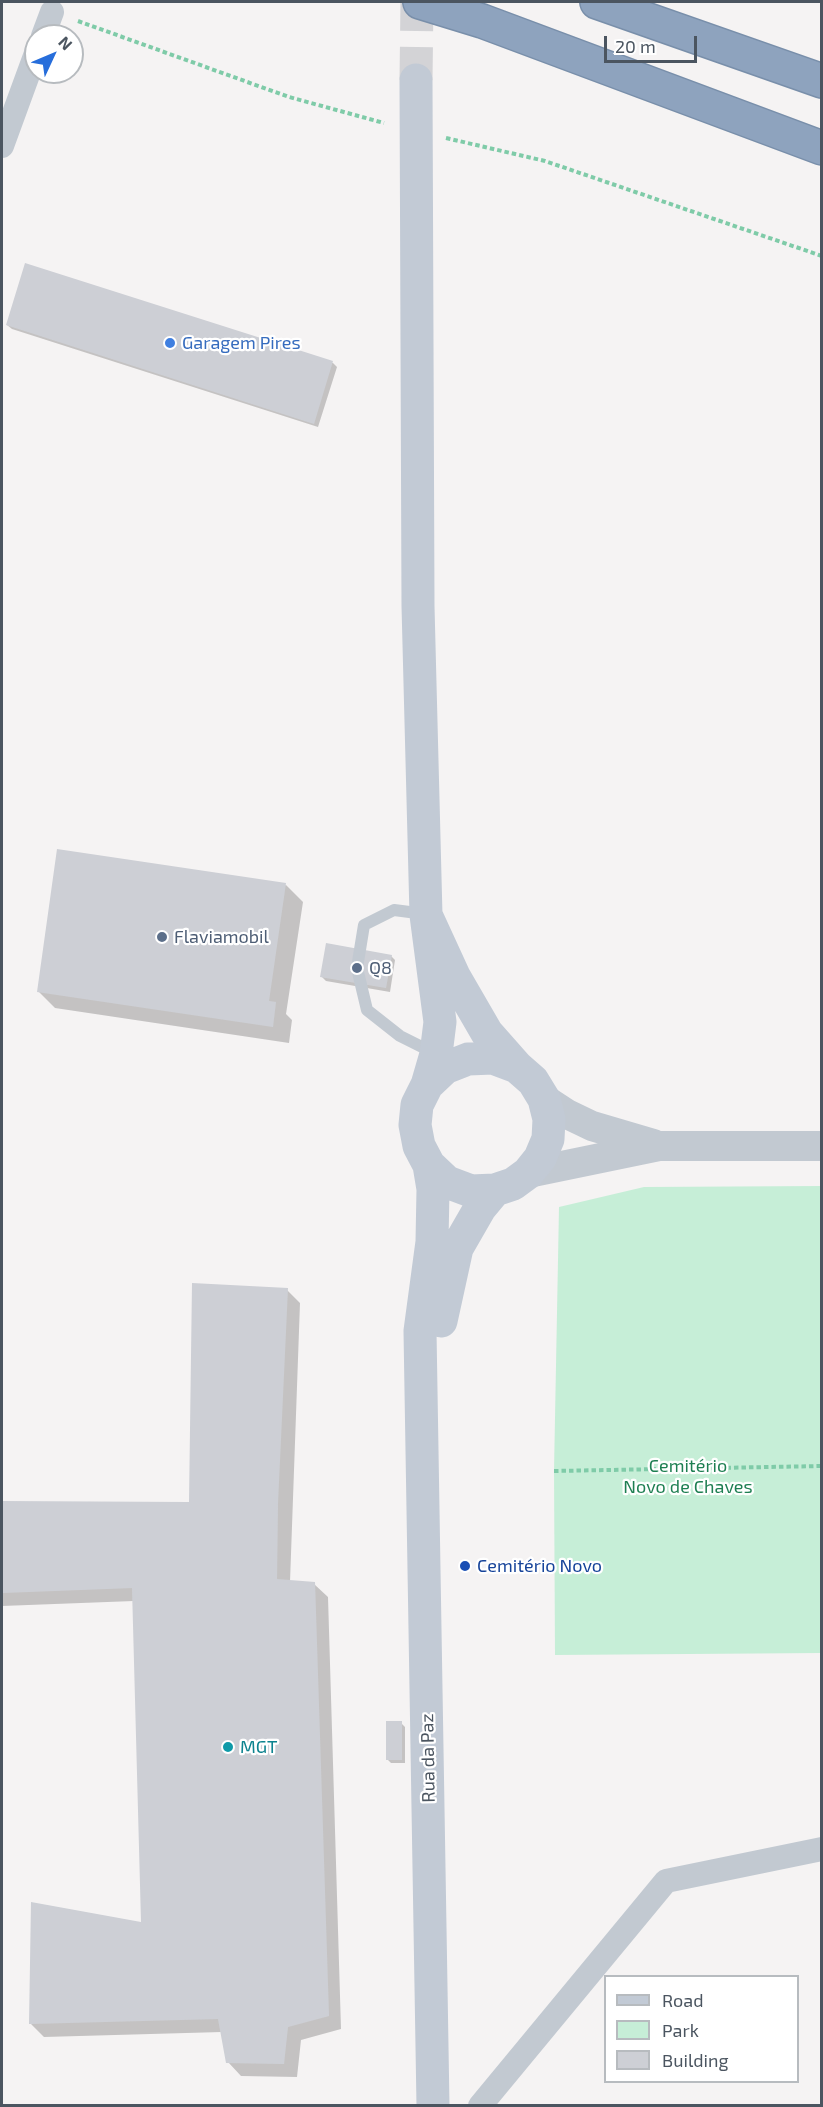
<!DOCTYPE html>
<meta charset="utf-8">
<style>
body{margin:0}
#map{position:relative;width:823px;height:2107px;overflow:hidden;background:#f5f3f3;font-family:"Exo 2",sans-serif}
canvas{display:block}
.frame{position:absolute;inset:0;border:3px solid #4b5560;pointer-events:none}
.legend{position:absolute;left:604px;top:1975px;width:195px;height:108px;box-sizing:border-box;background:#fff;border:2px solid #b7bbbf;margin:0;padding:8px 10px;list-style:none;font-size:18px;color:#4b5560}
.legend li{display:flex;align-items:center;gap:12px;height:30px}
.legend b{width:30px;border:2px solid #b7bbbf}
.north{position:absolute;left:24px;top:24px;width:60px;height:60px;box-sizing:border-box;background:#fff;border:2px solid #b7bbbf;border-radius:50%;rotate:46deg;font-size:16px;font-weight:700;line-height:24px;text-align:center;color:#4b5560}
.north::after{content:'';display:block;margin:auto;width:21px;height:27px;background:#276edb;clip-path:polygon(50% 0,100% 100%,50% 72%,0 100%)}
.scale{position:absolute;left:604px;top:36px;width:93px;height:27px;box-sizing:border-box;border:3px solid #4b5560;border-top:0;padding-left:8px;font-size:18px;line-height:21px;white-space:nowrap;color:#4b5560;-webkit-text-stroke:4px #fff;paint-order:stroke}
</style>
<div id="map">
<canvas width="823" height="2107"></canvas>
<div class="frame"></div>
<ul class="legend">
<li><b style="height:8px;background:#c2cad5"></b>Road</li>
<li><b style="height:16px;background:#c6eed7"></b>Park</li>
<li><b style="height:16px;background:#cdcfd5"></b>Building</li>
</ul>
<div class="north">N</div>
<div class="scale">20 m</div>
</div>
<script>
const c = document.querySelector('canvas').getContext('2d');
c.lineJoin = 'round';
function fill(path, color) { c.fillStyle = color; c.fill(path, 'evenodd'); }
const toPath = rows => new Path2D(rows.map(r => 'M' + r).join(''));
function strokePath(path, color, width, dash) { c.strokeStyle = color; c.lineWidth = width; c.lineCap = dash ? 'butt' : 'round'; c.setLineDash(dash || []); c.stroke(path); }
function label(font, color, halo, rows, align = 'center') {
  c.font = font + ' "Exo 2",sans-serif'; c.lineWidth = 4.5; c.setLineDash([]); c.textBaseline = 'middle'; c.strokeStyle = halo; c.fillStyle = color; for (const [text, x, y, turn = 0] of rows) {
    c.save(); c.translate(x, y); c.rotate((+turn || 0) * Math.PI / 180); c.textAlign = isNaN(turn) ? turn : align; if (halo) c.strokeText(text, 0, 0); c.fillText(text, 0, 0); c.restore();
  }
}
fill(toPath([
 [821,1186,821,1653,555,1655,554,1471,559,1207,644,1187]
]), '#c6eed7');
fill(toPath([
 [26,265,333,363,337,367,318,427,12,329,7,325],
 [286,885,303,902,286,1014,292,1020,289,1043,55,1008,38,991],
 [391,956,395,960,390,992,326,981,321,976],
 [287,1290,300,1303,290,1582,314,1584,328,1597,341,2029,301,2040,297,2077,241,2076,228,2062,222,2032,44,2037,31,2024,143,1924,134,1601,2,1606,2,1502,190,1504],
 [401,1723,405,1727,405,1763,391,1763,387,1759]
]), '#0003');
fill(toPath([
 [25,263,333,361,314,424,6,325],
 [57,849,286,883,269,1001,276,1002,273,1027,37,992],
 [326,943,392,955,386,988,320,977],
 [192,1283,288,1288,278,1503,277,1579,315,1582,329,2016,288,2027,284,2064,226,2063,218,2019,29,2024,31,1902,141,1922,132,1588,2,1593,2,1501,189,1502],
 [386,1721,402,1721,402,1760,386,1760]
]), '#cdcfd5');
strokePath(toPath([
 [416,80,417,2]
]), '#d3d3d6', 33, [33, 16]);
const motorway = toPath([
 [420,2,482,21,822,148],
 [597,2,822,81]
]);
strokePath(motorway, '#798faa', 36);
strokePath(toPath([
 [78,21,289,97,384,123],
 [446,138,545,161,822,256],
 [554,1471,822,1466]
]), '#7fcba8', 4, [4.5, 3]);
strokePath(toPath([
 [425,914,394,910,364,925,357,968,367,1010,400,1036,434,1053]
]), '#c2c9d1', 12);
strokePath(toPath([
 [43,36,52,12],
 [2,146,36,53],
 [480,2106,666,1881,822,1849]
]), '#c2c9d1', 24);
strokePath(toPath([
 [544,1099,567,1114,592,1126,653,1144],
 [528,1173,659,1146,822,1146]
]), '#c2c9d1', 30);
strokePath(toPath([
 [416,80,418,606,426,915,440,1022,436,1054,427,1085,417,1105,415,1125,419,1146,429,1165,447,1182,471,1191,495,1190,513,1184,528,1173,540,1158,548,1139,549,1119,544,1099,533,1081,517,1067,487,1033,454,976,426,915],
 [427,1085,445,1068,468,1059,493,1058,517,1067],
 [429,1165,433,1189,432,1242,420,1331,433,2106],
 [441,1321,457,1248,480,1208,495,1190]
]), '#c2cad5', 33);
strokePath(motorway, '#8ea3be', 33);
for (const [x, y, r, color] of [
 [170,343,6,"#3f7fe0"],
 [162,937,6,"#5c6f8a"],
 [357,968,6,"#5c6f8a"],
 [465,1566,6,"#1a4fb4"],
 [228,1747,6,"#0f9aa8"]
]) { const dot = new Path2D(); dot.arc(x, y, r, 0, 2 * Math.PI); c.fillStyle = color; c.fill(dot); strokePath(dot, '#fff', 2); }
label('18px', '#366cbe', '#fff', [
 ["Garagem Pires",182,343]
], 'left');
label('18px', '#4e5e75', '#fff', [
 ["Flaviamobil",174,937],
 ["Q8",369,968]
], 'left');
label('18px', '#1e7f52', '#fff', [
 ["Cemitério",688,1466],
 ["Novo de Chaves",688,1487]
]);
label('18px', '#164399', '#fff', [
 ["Cemitério Novo",477,1566]
], 'left');
label('18px', '#0d838f', '#fff', [
 ["MGT",240,1747]
], 'left');
label('18px', '#4b5560', '#fff', [
 ["Rua da Paz",428,1758,-91]
]);
</script>
